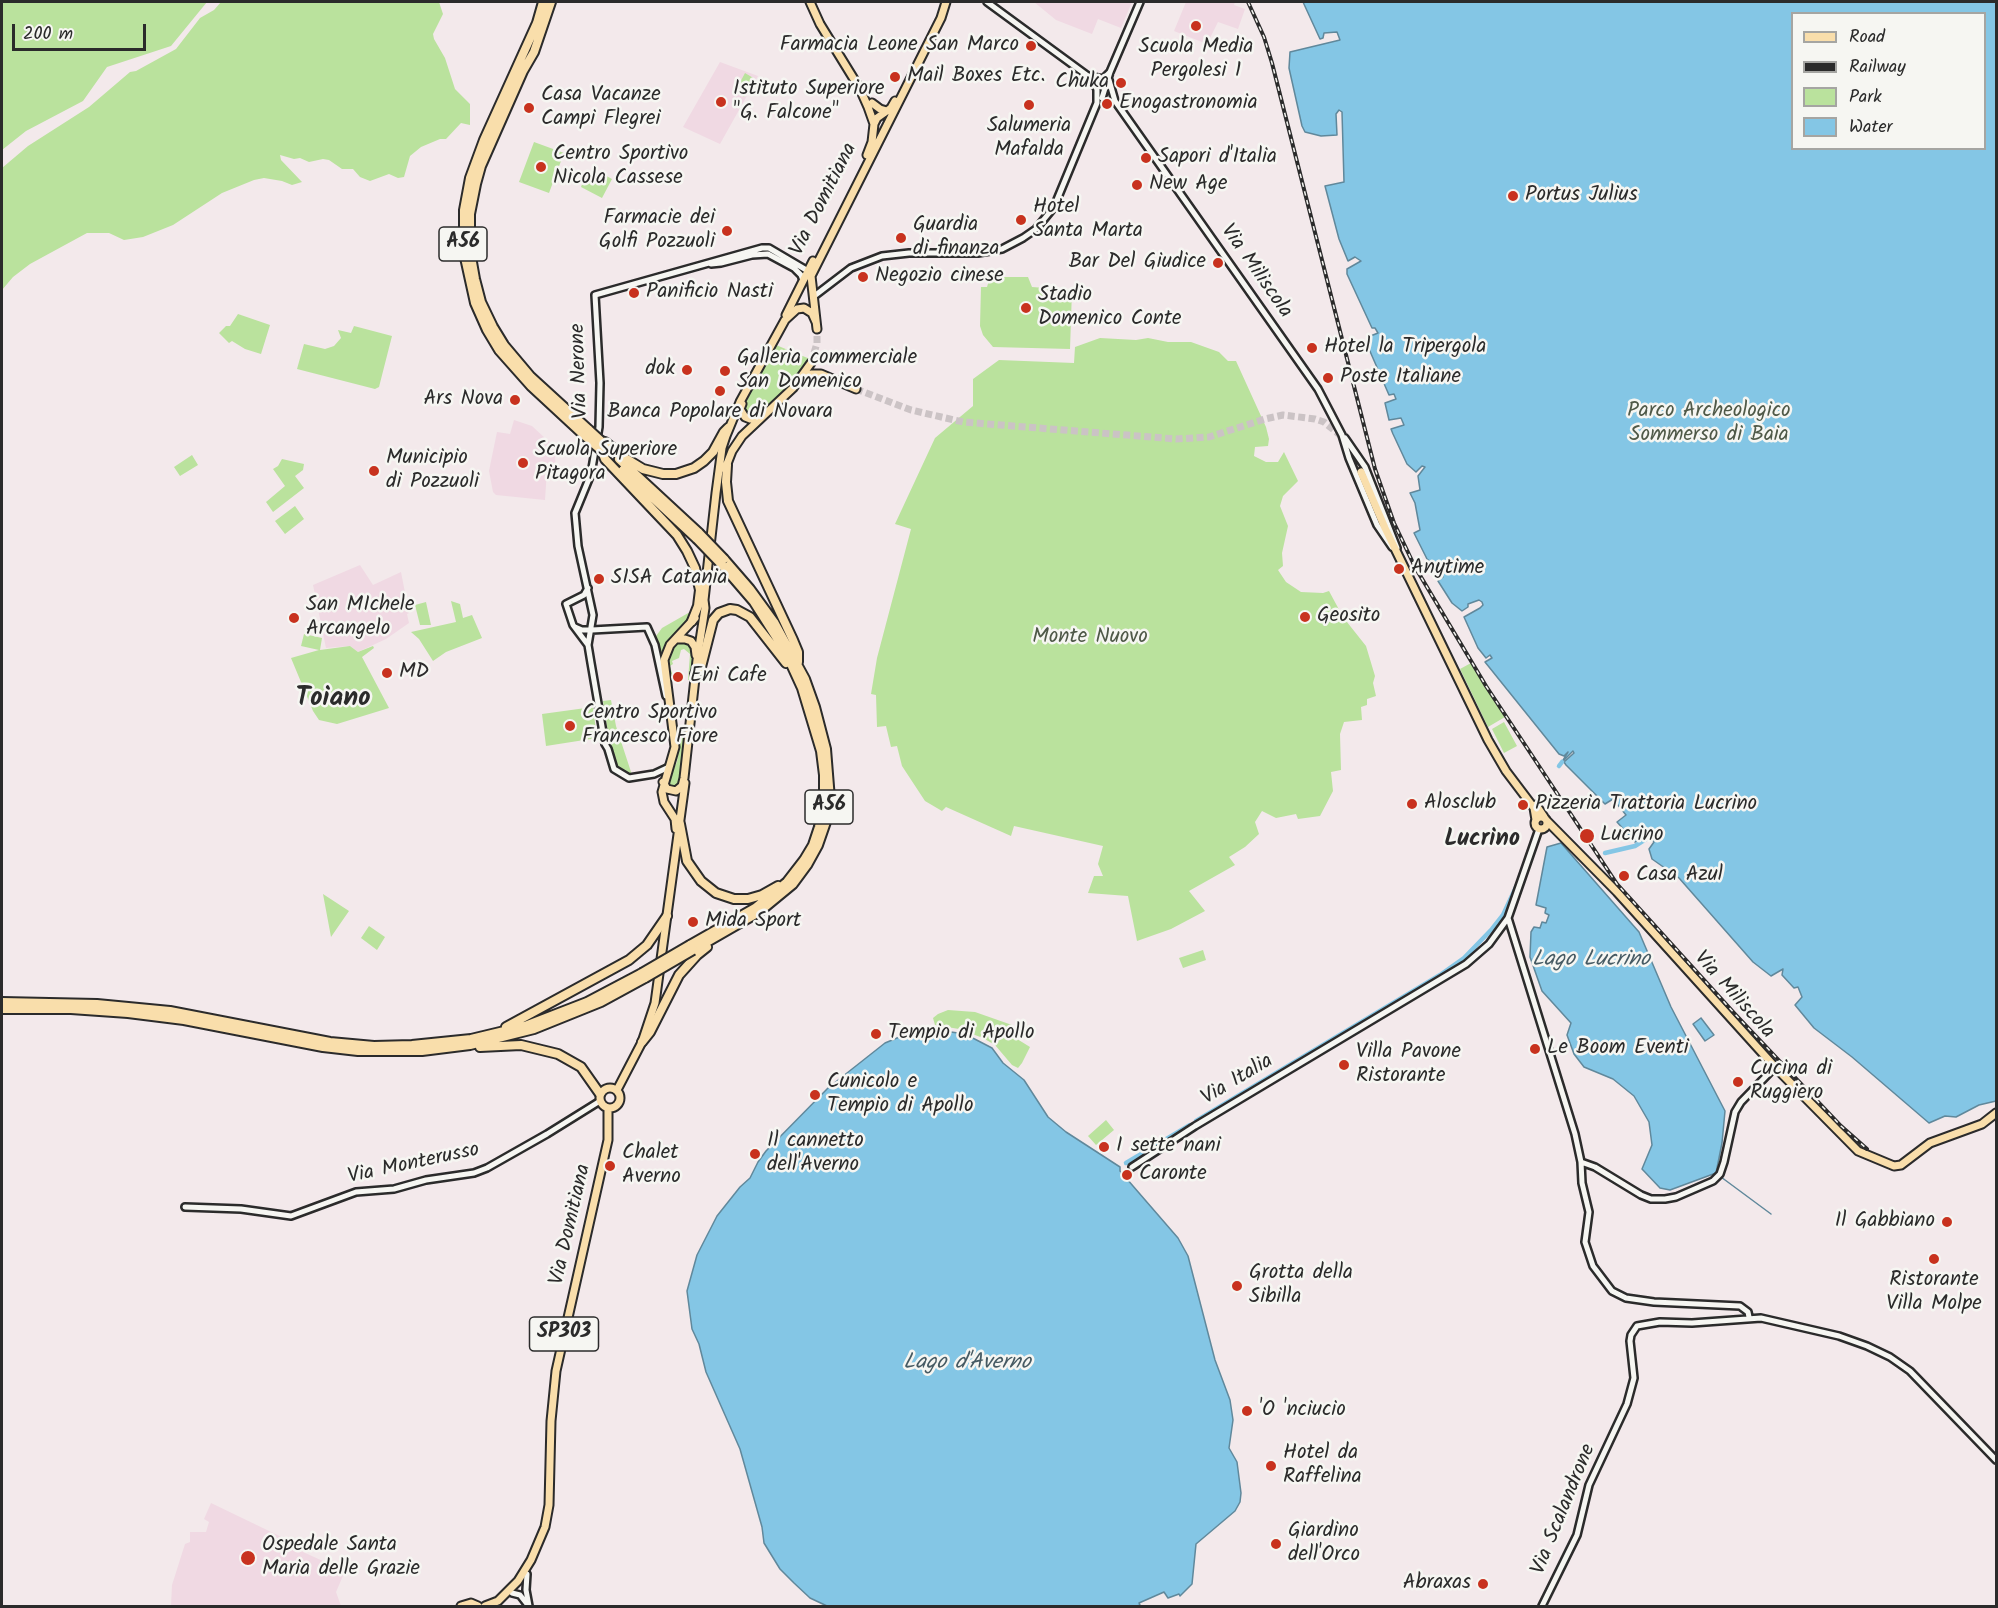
<!DOCTYPE html>
<style>
body{margin:0}
#map{position:relative;width:1998px;height:1608px;overflow:hidden;background:#f3e9eb;font-family:Kalam,sans-serif}
canvas{display:block}
.frame{position:absolute;inset:0;border:3px solid #2b2b2b;pointer-events:none}
.legend{position:absolute;left:1791px;top:12px;width:195px;height:138px;box-sizing:border-box;background:#f6f6f2;border:2px solid #a5a5a2;margin:0;padding:8px 10px;list-style:none;font-size:18px;color:#2b2b2b}
.legend li{display:flex;align-items:center;gap:12px;height:30px}
.legend b{width:30px;border:2px solid #a5a5a2}
.scale{position:absolute;left:12px;top:24px;width:134px;height:27px;box-sizing:border-box;border:3px solid #2b2b2b;border-top:0;padding-left:8px;font-size:18px;line-height:21px;white-space:nowrap;color:#2b2b2b;-webkit-text-stroke:4px #f6f6f2;paint-order:stroke}
</style>
<div id="map">
<canvas width="1998" height="1608"></canvas>
<div class="frame"></div>
<ul class="legend">
<li><b style="height:8px;background:#f9deab"></b>Road</li>
<li><b style="height:8px;background:#2b2b2b"></b>Railway</li>
<li><b style="height:16px;background:#bae29d"></b>Park</li>
<li><b style="height:16px;background:#84c6e5"></b>Water</li>
</ul>
<div class="scale">200 m</div>
</div>
<script>
const c = document.querySelector('canvas').getContext('2d');
c.lineJoin = 'round';
function fill(path, color) { c.fillStyle = color; c.fill(path, 'evenodd'); }
const toPath = rows => new Path2D(rows.map(r => 'M' + r).join(''));
function strokePath(path, color, width, dash) { c.strokeStyle = color; c.lineWidth = width; c.lineCap = dash ? 'butt' : 'round'; c.setLineDash(dash || []); c.stroke(path); }
function label(font, color, halo, rows, align = 'center') {
  c.font = font + ' Kalam,sans-serif'; c.lineWidth = 5; c.setLineDash([]); c.textBaseline = 'middle'; c.strokeStyle = halo; c.fillStyle = color; for (const [text, x, y, turn = 0] of rows) {
    c.save(); c.translate(x, y); c.rotate((+turn || 0) * Math.PI / 180); c.textAlign = isNaN(turn) ? turn : align; if (halo) c.strokeText(text, 0, 0); c.fillText(text, 0, 0); c.restore();
  }
}
fill(toPath([
 [1034,2,1132,2,1121,28,1098,19,1092,34,1056,20],
 [1186,2,1235,2,1234,5,1245,9,1238,29,1218,22,1207,44,1174,31],
 [720,62,758,76,720,144,683,127],
 [514,420,532,426,560,452,555,457,556,468,547,470,545,500,496,495,493,492,489,471,497,432,510,434],
 [360,565,373,585,401,572,409,613,407,614,409,623,386,639,358,652,350,646,326,648,313,585],
 [211,1503,294,1543,303,1552,345,1571,336,1592,341,1606,171,1606,172,1585,185,1544,190,1542,190,1532,206,1532,209,1522,204,1519]
]), '#f0d9e3');
fill(toPath([
 [2,2,207,2,171,46,107,67,83,101,26,131,2,150],
 [221,2,439,2,443,14,433,34,434,39,445,58,455,89,470,104,470,125,461,123,446,139,440,139,421,147,410,156,404,177,398,178,389,174,370,181,360,177,353,169,342,169,329,160,323,159,309,162,300,158,294,159,280,155,281,160,302,182,292,185,282,181,264,178,254,180,222,193,173,225,143,237,124,240,109,233,87,233,30,264,13,277,2,290,2,168,28,146,89,107,130,72,136,71,176,49,200,18,214,10],
 [745,73,755,79,744,97,735,92],
 [534,142,564,153,549,193,519,182],
 [587,171,601,173,612,179,602,198,581,187],
 [990,277,1028,277,1032,287,1072,290,1070,349,993,347,983,335,980,326,981,287,987,287],
 [238,314,270,325,261,354,245,349,232,341,229,343,219,333,226,326,230,326],
 [354,326,392,336,379,387,375,389,297,369,304,344,325,349,334,346,341,338,338,330,351,333],
 [1100,338,1136,340,1148,338,1168,342,1191,342,1219,352,1228,361,1236,361,1266,427,1269,439,1268,446,1255,447,1254,456,1266,462,1278,462,1284,452,1298,481,1283,496,1280,506,1288,526,1282,553,1283,566,1278,570,1286,582,1301,592,1323,593,1329,591,1343,617,1366,646,1375,676,1373,683,1376,696,1367,699,1367,705,1361,707,1362,720,1344,722,1340,734,1341,770,1331,772,1333,791,1320,816,1298,819,1296,814,1276,818,1262,811,1255,822,1259,834,1245,847,1229,857,1235,865,1189,891,1205,911,1171,929,1137,941,1128,896,1088,893,1094,876,1103,876,1098,864,1103,846,1014,826,1011,836,946,807,942,811,925,801,902,766,897,746,891,747,886,726,877,727,876,695,871,694,877,658,911,529,895,524,935,438,973,406,973,379,999,360,1074,363,1075,347],
 [776,345,810,359,801,374,791,385,757,415,749,418,743,408],
 [192,455,198,465,180,476,174,467],
 [282,459,304,464,303,470,295,476,304,488,273,512,266,502,285,486,273,469,278,466],
 [295,506,304,519,285,534,275,521],
 [451,601,460,604,463,618,472,615,482,638,446,652,433,661,419,639,411,632,456,622],
 [426,602,431,625,420,625,415,605],
 [690,612,693,612,683,627,662,652,659,651,656,636,662,628],
 [304,634,322,638,320,650,350,646,358,652,373,646,374,648,362,657,389,708,337,724,319,720,313,711,291,658,319,650,301,646],
 [681,641,689,643,692,648,693,655,691,680,688,680,690,654,684,649,681,650,679,658,672,661,673,664,670,666,672,673,676,672,678,674,674,674,674,678,676,679,674,681,668,673,670,671,668,669,668,660,673,647],
 [1471,663,1505,717,1488,727,1460,669],
 [611,700,616,726,632,775,624,773,616,767,612,758,603,701],
 [593,707,597,738,546,746,542,714],
 [1504,722,1517,746,1504,753,1492,729],
 [681,730,685,730,681,778,680,784,675,788,671,788,667,784,668,780,677,762],
 [323,894,349,911,331,937],
 [369,926,385,937,377,950,361,938],
 [1203,950,1206,960,1183,968,1179,958],
 [948,1010,975,1012,1012,1025,1009,1034,1030,1047,1022,1063,1018,1068,1012,1065,995,1045,983,1038,959,1029,935,1025,933,1018,938,1014],
 [1106,1120,1114,1130,1096,1145,1088,1136]
]), '#bae29d');
const water = toPath([
 [1303,2,1996,2,1996,1101,1979,1105,1956,1117,1945,1116,1929,1123,1852,1057,1814,1028,1795,1005,1802,997,1798,987,1794,988,1782,975,1783,969,1771,976,1753,962,1679,878,1652,859,1649,849,1654,842,1651,837,1644,838,1635,842,1617,822,1626,815,1613,799,1605,804,1566,765,1564,762,1574,753,1573,751,1562,762,1568,752,1564,756,1559,754,1485,662,1492,658,1490,655,1486,658,1478,648,1464,617,1480,608,1483,605,1482,602,1479,600,1468,604,1468,607,1462,611,1452,603,1438,581,1443,577,1438,568,1445,563,1443,562,1436,566,1427,559,1414,533,1420,530,1415,503,1410,493,1420,490,1418,476,1425,467,1422,466,1416,472,1407,464,1393,434,1391,429,1404,425,1401,418,1389,420,1385,403,1396,399,1394,394,1389,395,1369,349,1368,337,1378,333,1375,328,1372,328,1347,274,1347,269,1361,261,1355,257,1348,261,1339,239,1325,186,1344,182,1342,112,1339,110,1336,114,1337,135,1321,136,1305,132,1302,126,1289,68,1290,52,1340,40,1337,32,1324,33,1323,38,1320,39,1303,2],
 [1792,14,1984,14,1984,148,1792,148,1792,14],
 [1561,843,1639,932,1671,1007,1725,1111,1722,1143,1716,1173,1670,1190,1660,1188,1642,1169,1652,1145,1649,1122,1634,1096,1613,1079,1584,1067,1574,1054,1567,1035,1571,1023,1542,991,1530,957,1531,932,1534,927,1540,928,1542,922,1546,923,1549,915,1545,913,1546,908,1536,905,1547,847,1561,843],
 [1701,1018,1714,1035,1705,1041,1693,1024,1701,1018],
 [923,1030,937,1030,965,1034,992,1048,1003,1063,1024,1080,1048,1117,1066,1132,1120,1167,1120,1171,1178,1238,1188,1256,1215,1360,1230,1400,1233,1420,1229,1448,1237,1462,1241,1493,1240,1502,1235,1511,1196,1544,1192,1584,1180,1596,1179,1594,1168,1598,1164,1592,1139,1603,1140,1605,1137,1606,827,1606,810,1598,794,1583,780,1569,764,1543,762,1527,740,1449,706,1372,699,1344,692,1329,687,1291,697,1255,717,1216,740,1187,750,1178,758,1162,766,1151,828,1088,885,1043,909,1033,923,1030]
]);
fill(water, '#84c6e5');
strokePath(water, '#60889b', 1.5);
strokePath(toPath([
 [1721,1177,1771,1214]
]), '#60889b', 1.5);
strokePath(toPath([
 [1559,766,1562,762],
 [1605,853,1635,846,1649,837],
 [1196,1121,1440,975,1464,958,1492,929,1503,915,1517,885],
 [1126,1163,1190,1125]
]), '#84c6e5', 4.5);
strokePath(toPath([
 [811,363,817,343,817,329],
 [856,389,911,410,963,422,1176,439,1209,437,1265,419,1283,415,1315,419,1324,422,1341,436,1352,453,1361,472]
]), '#cbc3c5', 7, [7, 3.5]);
const minor = toPath([
 [1088,76,1103,79,1110,72],
 [1109,80,1115,101,1318,389,1342,435,1349,458,1377,525,1392,547],
 [1102,98,1110,72,1140,2],
 [711,264,721,263,752,255,768,254,794,268,801,275,803,280],
 [813,297,851,268,882,256,909,253,978,253,1002,249,1023,238,1036,229,1054,207,1097,103,1097,89,1088,76,987,2],
 [1345,438,1365,467,1397,548],
 [588,588,584,595,566,604,573,625,588,645],
 [575,627,582,630,592,630,647,627,655,645,666,696],
 [669,767,654,774,629,778,614,769,608,749,605,744,591,663,588,645,593,615,578,546,575,513,591,474,599,427,600,383,595,295,762,248,769,248,808,271],
 [1508,918,1575,1134,1581,1162,1582,1183,1589,1212,1585,1242,1593,1266,1612,1291,1626,1298,1654,1302,1740,1306,1748,1312,1749,1317],
 [1581,1162,1595,1167,1641,1195,1651,1199,1665,1199,1676,1197,1713,1181,1720,1174,1724,1162,1735,1112,1741,1102,1775,1067],
 [1132,1167,1195,1126,1466,964,1489,944,1508,918,1539,829],
 [185,1207,241,1209,291,1216,356,1192,394,1189,426,1180,474,1173,487,1168,547,1134,600,1101],
 [527,1574,526,1590,529,1606],
 [512,1593,520,1595,527,1604],
 [1542,1606,1577,1535,1589,1485,1627,1404,1634,1378,1630,1341,1631,1335,1637,1326,1660,1322,1692,1323,1761,1318,1839,1336,1867,1346,1890,1357,1910,1371,1996,1460]
]);
const major = toPath([
 [810,2,820,24,860,89,868,107,874,124],
 [872,103,880,109,887,111],
 [867,155,872,142,874,124,877,118,891,108,895,101],
 [786,315,813,261],
 [817,329,811,276,941,18,946,2],
 [804,379,811,374,821,374,856,389],
 [742,404,740,409,745,417,750,419,760,418],
 [725,469,732,451,742,436,793,388,811,363],
 [1361,472,1385,528,1488,740,1506,771,1534,808,1536,820],
 [676,639,685,639,691,641,695,647,696,655],
 [663,782,667,789,676,791,682,786,684,778,697,660,705,608,704,600,716,493,722,448,726,436,740,402,785,320,797,309,804,308,812,313,816,322],
 [1536,805,1544,817],
 '1535 823a6 6 0 1 1 12 0a6 6 0 1 1-12 0Z',
 [1547,821,1617,892,1775,1067,1858,1151,1894,1166,1901,1165,1930,1143,1982,1124,1996,1113],
 [676,829,675,819,664,802,662,792,675,747,664,660,670,645,695,618],
 '600 1098a10 10 0 1 1 20 0a10 10 0 1 1-20 0Z',
 [617,1090,642,1042,655,1003,685,783],
 [461,1606,471,1603,478,1606],
 [485,1606,498,1601,518,1581,531,1560,545,1527,549,1505,551,1421,556,1371,608,1140,608,1108]
]);
const highway = toPath([
 [543,2,537,23,484,140,470,178,464,210,464,253,475,303,487,330,499,350,531,386,585,436],
 [551,2,534,52,523,71,481,166,476,184,470,214,470,251,475,279,481,302,493,327,504,345,531,377,589,430],
 [601,441,605,442,625,458,643,469,663,474,676,474,694,468,704,461,713,452,724,432,728,428],
 [602,451,605,459,677,535,687,551,695,568,700,590,698,606,692,621],
 [619,459,699,533],
 [727,465,726,482,728,501,793,640,798,652,798,662],
 [623,470,697,539],
 [695,674,701,667,713,620,719,613,730,609,737,610,750,617,786,663],
 [680,824,687,861,701,881,716,893,734,899,748,899,762,895,778,886],
 [690,945,755,908,787,882,804,860,813,845,819,827,824,805,824,775,821,751,802,688,785,651,768,624,754,602,723,566],
 [693,950,759,912,793,884,807,865,818,845,827,819,830,799,826,749,815,707,805,679,774,622,750,589,724,559],
 [2,1002,97,1004,170,1011,330,1042,374,1046,412,1045,471,1039,525,1026,587,1002,642,973],
 [2,1009,71,1009,128,1013,184,1020,323,1047,358,1051,422,1051,470,1045,534,1029,601,1002,645,978],
 [506,1027,629,960,647,945,667,916],
 [642,1042,650,1032,679,975,697,955,707,947],
 [480,1047,521,1045,558,1054,581,1067,600,1094]
]);
strokePath(minor, '#2b2b2b', 10);
strokePath(major, '#2b2b2b', 11);
strokePath(highway, '#2b2b2b', 12);
strokePath(minor, '#f6f6f2', 5);
strokePath(major, '#f9deab', 7);
strokePath(highway, '#f9deab', 8);
const rail = toPath([
 [1248,2,1264,37,1272,63,1375,469,1394,523,1415,567,1486,686,1617,884,1735,1014,1841,1126,1867,1149]
]);
strokePath(rail, '#2b2b2b', 4);
strokePath(rail, '#f6f6f2', 1.5, [4.5]);
const highwayBridge = toPath([
 [589,430,601,441],
 [585,436,602,451],
 [699,533,724,559],
 [697,539,723,566],
 [642,973,690,945],
 [645,978,693,950]
]);
strokePath(highwayBridge, '#2b2b2b', 12, []);
strokePath(highwayBridge, '#f9deab', 8);
for (const [x, y, r, color] of [
 [1196,26,6,"#c8321e"],
 [1031,46,6,"#c8321e"],
 [895,77,6,"#c8321e"],
 [1121,83,6,"#c8321e"],
 [721,102,6,"#c8321e"],
 [1107,104,6,"#c8321e"],
 [1029,105,6,"#c8321e"],
 [529,108,6,"#c8321e"],
 [1146,158,6,"#c8321e"],
 [541,167,6,"#c8321e"],
 [1137,185,6,"#c8321e"],
 [1513,196,6,"#c8321e"],
 [1021,220,6,"#c8321e"],
 [727,231,6,"#c8321e"],
 [901,238,6,"#c8321e"],
 [1218,263,6,"#c8321e"],
 [863,277,6,"#c8321e"],
 [634,293,6,"#c8321e"],
 [1026,308,6,"#c8321e"],
 [1312,348,6,"#c8321e"],
 [687,370,6,"#c8321e"],
 [725,371,6,"#c8321e"],
 [1328,378,6,"#c8321e"],
 [720,391,6,"#c8321e"],
 [515,400,6,"#c8321e"],
 [523,463,6,"#c8321e"],
 [374,471,6,"#c8321e"],
 [1399,569,6,"#c8321e"],
 [599,579,6,"#c8321e"],
 [1305,617,6,"#c8321e"],
 [294,618,6,"#c8321e"],
 [387,673,6,"#c8321e"],
 [678,677,6,"#c8321e"],
 [570,726,6,"#c8321e"],
 [1412,804,6,"#c8321e"],
 [1523,805,6,"#c8321e"],
 [1587,836,8,"#c8321e"],
 [1624,876,6,"#c8321e"],
 [693,922,6,"#c8321e"],
 [876,1034,6,"#c8321e"],
 [1535,1049,6,"#c8321e"],
 [1344,1065,6,"#c8321e"],
 [1738,1082,6,"#c8321e"],
 [815,1095,6,"#c8321e"],
 [1104,1147,6,"#c8321e"],
 [755,1154,6,"#c8321e"],
 [610,1166,6,"#c8321e"],
 [1127,1175,6,"#c8321e"],
 [1947,1222,6,"#c8321e"],
 [1934,1259,6,"#c8321e"],
 [1237,1286,6,"#c8321e"],
 [1247,1411,6,"#c8321e"],
 [1271,1466,6,"#c8321e"],
 [1276,1544,6,"#c8321e"],
 [248,1558,8,"#c8321e"],
 [1483,1584,6,"#c8321e"]
]) { const dot = new Path2D(); dot.arc(x, y, r, 0, 2 * Math.PI); c.fillStyle = color; c.fill(dot); strokePath(dot, '#f6f6f2', 2); }
for (const [x, y, w] of [
 [463,244,48],
 [829,807,48],
 [564,1334,69]
]) { const box = new Path2D(); box.roundRect(x - w / 2, y - 17, w, 34, 4.5); c.fillStyle = '#f6f6f2'; c.fill(box); strokePath(box, '#2b2b2b', 1.5); }
label('bold 20px', '#2b2b2b', null, [
 ["A56",463,244],
 ["A56",829,807],
 ["SP303",564,1334]
]);
label('21px', '#2b2b2b', '#f6f6f2', [
 ["Farmacia Leone San Marco",1019,46,"right"],
 ["Scuola Media",1196,48,"center"],
 ["Pergolesi 1",1196,72,"center"],
 ["Mail Boxes Etc.",907,77],
 ["Chuka",1109,83,"right"],
 ["Istituto Superiore",733,90],
 ["\"G. Falcone\"",733,114],
 ["Casa Vacanze",541,96],
 ["Campi Flegrei",541,120],
 ["Enogastronomia",1119,104],
 ["Salumeria",1029,127,"center"],
 ["Mafalda",1029,151,"center"],
 ["Centro Sportivo",553,155],
 ["Nicola Cassese",553,179],
 ["Sapori d'Italia",1158,158],
 ["New Age",1149,185],
 ["Portus Julius",1525,196],
 ["Hotel",1033,208],
 ["Santa Marta",1033,232],
 ["Farmacie dei",715,219,"right"],
 ["Golfi Pozzuoli",715,243,"right"],
 ["Guardia",913,226],
 ["di finanza",913,250],
 ["Bar Del Giudice",1206,263,"right"],
 ["Negozio cinese",875,277],
 ["Panificio Nasti",646,293],
 ["Stadio",1038,296],
 ["Domenico Conte",1038,320],
 ["Hotel la Tripergola",1324,348],
 ["Galleria commerciale",737,359],
 ["San Domenico",737,383],
 ["dok",675,370,"right"],
 ["Poste Italiane",1340,378],
 ["Ars Nova",503,400,"right"],
 ["Banca Popolare di Novara",720,413,"center"],
 ["Scuola Superiore",535,451],
 ["Pitagora",535,475],
 ["Municipio",386,459],
 ["di Pozzuoli",386,483],
 ["Anytime",1411,569],
 ["SISA Catania",611,579],
 ["San MIchele",306,606],
 ["Arcangelo",306,630],
 ["Geosito",1317,617],
 ["MD",399,673],
 ["Eni Cafe",690,677],
 ["Centro Sportivo",582,714],
 ["Francesco Fiore",582,738],
 ["Alosclub",1424,804],
 ["Pizzeria Trattoria Lucrino",1535,805],
 ["Lucrino",1600,836],
 ["Casa Azul",1636,876],
 ["Mida Sport",705,922],
 ["Tempio di Apollo",888,1034],
 ["Le Boom Eventi",1547,1049],
 ["Villa Pavone",1356,1053],
 ["Ristorante",1356,1077],
 ["Cucina di",1750,1070],
 ["Ruggiero",1750,1094],
 ["Cunicolo e",827,1083],
 ["Tempio di Apollo",827,1107],
 ["Il cannetto",767,1142],
 ["dell'Averno",767,1166],
 ["I sette nani",1116,1147],
 ["Chalet",622,1154],
 ["Averno",622,1178],
 ["Caronte",1139,1175],
 ["Il Gabbiano",1935,1222,"right"],
 ["Grotta della",1249,1274],
 ["Sibilla",1249,1298],
 ["Ristorante",1934,1281,"center"],
 ["Villa Molpe",1934,1305,"center"],
 ["'O 'nciucio",1259,1411],
 ["Hotel da",1283,1454],
 ["Raffelina",1283,1478],
 ["Giardino",1288,1532],
 ["dell'Orco",1288,1556],
 ["Ospedale Santa",262,1546],
 ["Maria delle Grazie",262,1570],
 ["Abraxas",1471,1584,"right"]
], 'left');
label('21px', '#2b2b2b', '#f6f6f2', [
 ["Via Domitiana",825,200,-63],
 ["Via Miliscola",1255,272,55],
 ["Via Nerone",581,371,-92],
 ["Via Miliscola",1733,996,48],
 ["Via Italia",1238,1081,-31],
 ["Via Monterusso",414,1165,-12],
 ["Via Domitiana",572,1225,-77],
 ["Via Scalandrone",1565,1510,-68]
]);
label('21px', '#4f5948', '#f6f6f2', [
 ["Parco Archeologico",1709,412],
 ["Sommerso di Baia",1709,436],
 ["Monte Nuovo",1090,638]
]);
label('italic 22px', '#465a63', '#f6f6f2', [
 ["Lago Lucrino",1591,961],
 ["Lago d'Averno",967,1364]
]);
label('bold 24px', '#2b2b2b', '#f6f6f2', [
 ["Lucrino",1482,841]
]);
label('bold 27px', '#2b2b2b', '#f6f6f2', [
 ["Toiano",333,700]
]);
</script>
